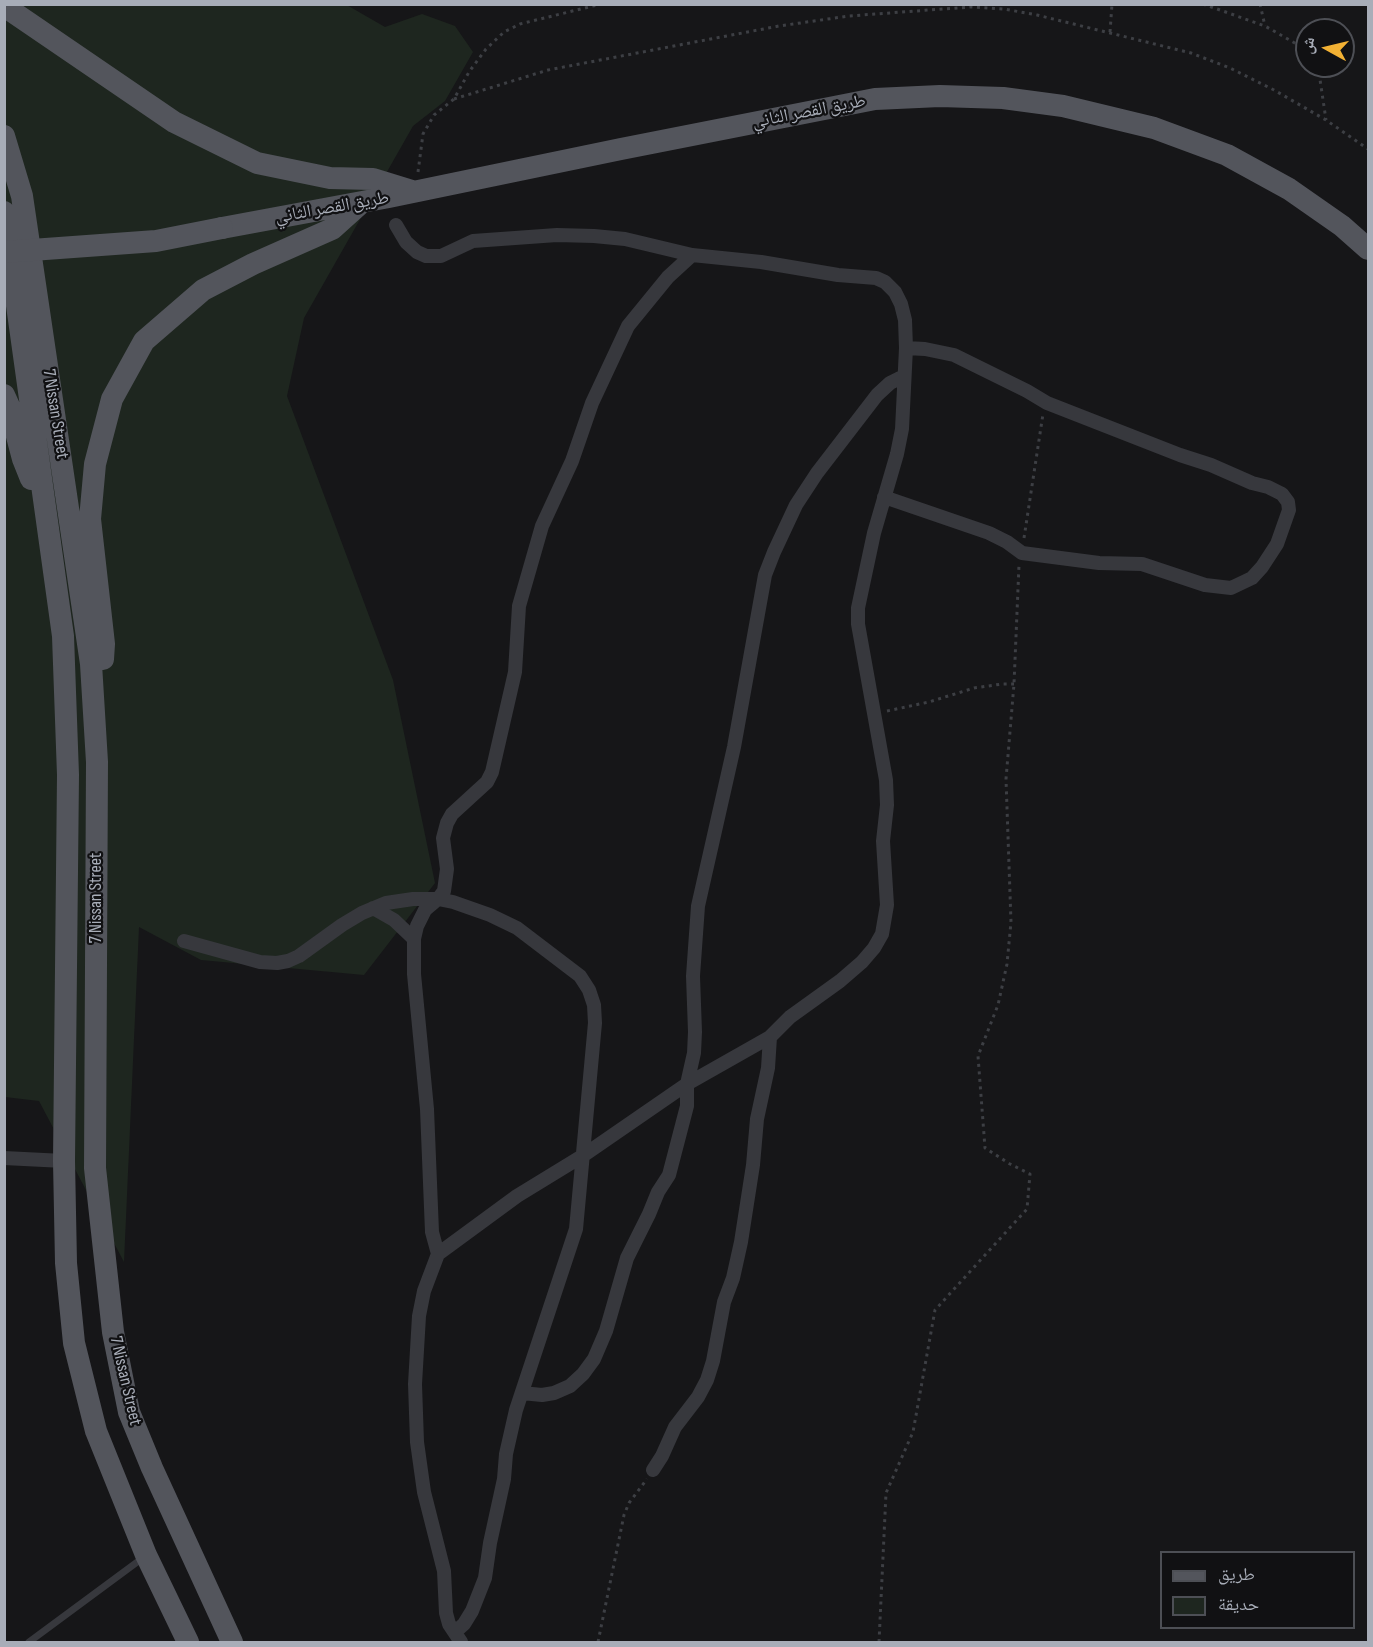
<!DOCTYPE html>
<meta charset="utf-8">
<style>
body{margin:0}
#map{position:relative;width:1373px;height:1647px;overflow:hidden;background:#161618;font-family:"Sofia Sans Condensed","Noto Naskh Arabic",sans-serif}
canvas{display:block}
.frame{position:absolute;inset:0;border:6px solid #a8adb8;pointer-events:none}
.legend{position:absolute;left:1160px;top:1551px;width:195px;height:78px;box-sizing:border-box;background:#111113;border:2px solid #4d4f55;margin:0;padding:8px 10px;list-style:none;font-size:18px;color:#a8adb8}
.legend li{display:flex;align-items:center;gap:12px;height:30px}
.legend b{width:30px;border:2px solid #4d4f55}
.north{position:absolute;left:1295px;top:18px;width:60px;height:60px;box-sizing:border-box;background:#111113;border:2px solid #4d4f55;border-radius:50%;rotate:278deg;font-size:16px;font-weight:700;line-height:24px;text-align:center;color:#a8adb8}
.north::after{content:'';display:block;margin:auto;width:21px;height:27px;background:#f2b134;clip-path:polygon(50% 0,100% 100%,50% 72%,0 100%)}
</style>
<div id="map">
<canvas width="1373" height="1647"></canvas>
<div class="frame"></div>
<ul class="legend">
<li><b style="height:8px;background:#53555c"></b>طريق</li>
<li><b style="height:16px;background:#1e261f"></b>حديقة</li>
</ul>
<div class="north">ش</div>
</div>
<script>
const c = document.querySelector('canvas').getContext('2d');
c.lineJoin = 'round';
function fill(path, color) { c.fillStyle = color; c.fill(path, 'evenodd'); }
const toPath = rows => new Path2D(rows.map(r => 'M' + r).join(''));
function strokePath(path, color, width, dash) { c.strokeStyle = color; c.lineWidth = width; c.lineCap = dash ? 'butt' : 'round'; c.setLineDash(dash || []); c.stroke(path); }
function label(font, color, halo, rows, align = 'center') {
  c.font = font + ' "Sofia Sans Condensed","Noto Naskh Arabic",sans-serif'; c.lineWidth = 4.5; c.setLineDash([]); c.textBaseline = 'middle'; c.strokeStyle = halo; c.fillStyle = color; for (const [text, x, y, turn = 0] of rows) {
    c.save(); c.translate(x, y); c.rotate((+turn || 0) * Math.PI / 180); c.textAlign = isNaN(turn) ? turn : align; if (halo) c.strokeText(text, 0, 0); c.fillText(text, 0, 0); c.restore();
  }
}
fill(toPath([
 [345,4,385,27,422,14,455,26,473,52,445,101,413,126,304,318,287,396,393,680,435,883,364,975,201,960,139,927,124,1262,39,1101,5,1097,5,5]
]), '#1e261f');
strokePath(toPath([
 [1203,4,1265,26,1307,50],
 [1260,4,1265,26],
 [1110,32,1112,4],
 [1318,66,1326,120],
 [454,99,548,70,779,26,849,16,929,10,971,7,1004,9,1037,15,1191,53,1230,68,1274,90,1326,120,1368,149],
 [418,172,423,134,434,115,454,99,469,72,486,49,504,32,520,24,601,4],
 [1024,538,1043,414],
 [887,711,929,702,974,688,1002,684,1014,684],
 [598,1642,624,1515,629,1503,647,1479],
 [879,1642,886,1493,913,1432,935,1310,1027,1209,1030,1174,1010,1164,985,1148,978,1056,998,1005,1007,964,1011,922,1006,779,1014,684,1019,565]
]), '#3d3f44', 3, [3, 4.5]);
strokePath(toPath([
 [29,1642,144,1557]
]), '#37383d', 7);
strokePath(toPath([
 [396,225,406,242,417,252,426,256,441,256,473,241,557,235,594,236,625,239,692,255,761,262,838,275,876,278,885,282,895,292,901,304,905,320,906,348,902,429,897,454,874,533,858,608,858,624,886,780,887,805,883,841,887,905,882,934,874,948,862,962,840,981,790,1017,770,1037,687,1084,584,1155,517,1196,438,1254,424,1291,419,1316,415,1384,417,1442,424,1492,444,1571,446,1613,449,1624,461,1642],
 [884,497,989,533,1007,542,1022,553,1099,563,1142,564,1205,585,1231,588,1252,578,1262,567,1277,544,1289,510,1288,502,1282,494,1268,487,1252,483,1211,465,1180,455,1047,403,1027,391,954,355,925,349,906,348],
 [373,908,394,920,414,939],
 [184,941,260,962,277,963,288,961,299,956,342,925,362,913,386,903,413,899,438,899,453,902,490,915,517,928,580,976,589,990,594,1005,595,1023,576,1229,516,1410,506,1454,504,1479,490,1543,485,1578,472,1611,464,1624,455,1632],
 [4,1158,64,1161],
 [438,1254,432,1232,427,1109,414,974,414,939,417,926,425,910,438,899,444,891,447,869,443,838,447,823,452,814,487,782,492,772,515,672,519,606,542,526,572,461,592,403,628,326,668,277,692,255],
 [522,1393,542,1395,554,1393,570,1386,583,1374,594,1359,606,1331,627,1258,649,1214,658,1192,669,1175,687,1106,687,1084,694,1053,695,1032,693,976,698,906,734,747,765,575,774,552,796,505,817,473,877,395,890,383,904,376],
 [653,1470,662,1456,675,1427,698,1397,707,1380,713,1361,724,1302,733,1278,741,1242,753,1165,757,1119,768,1068,770,1037]
]), '#37383d', 14);
strokePath(toPath([
 [4,6,174,122,257,163,330,178,373,179,412,191],
 [4,136,22,196,91,664,97,762,95,1168,113,1332,129,1412,152,1468,232,1642],
 [4,212,63,636,68,775,64,1161,66,1263,74,1343,96,1431,146,1555,188,1642],
 [222,228,389,197,621,149,875,99,940,96,1003,98,1063,106,1154,128,1227,155,1289,189,1342,226,1368,249],
 [4,395,9,406,23,459,31,479],
 [103,659,104,644,90,519,95,464,112,399,144,341,203,290,253,264,332,229,362,202]
]), '#53555c', 22);
strokePath(toPath([
 [4,252,156,241,222,228]
]), '#53555c', 22);
label('18px', '#a8adb8', '#111113', [
 ["طريق القصر الثاني",809,112,-11],
 ["طريق القصر الثاني",332,208,-10],
 ["7 Nissan Street",55,414,81],
 ["7 Nissan Street",96,898,-90],
 ["7 Nissan Street",125,1381,77]
]);
</script>
